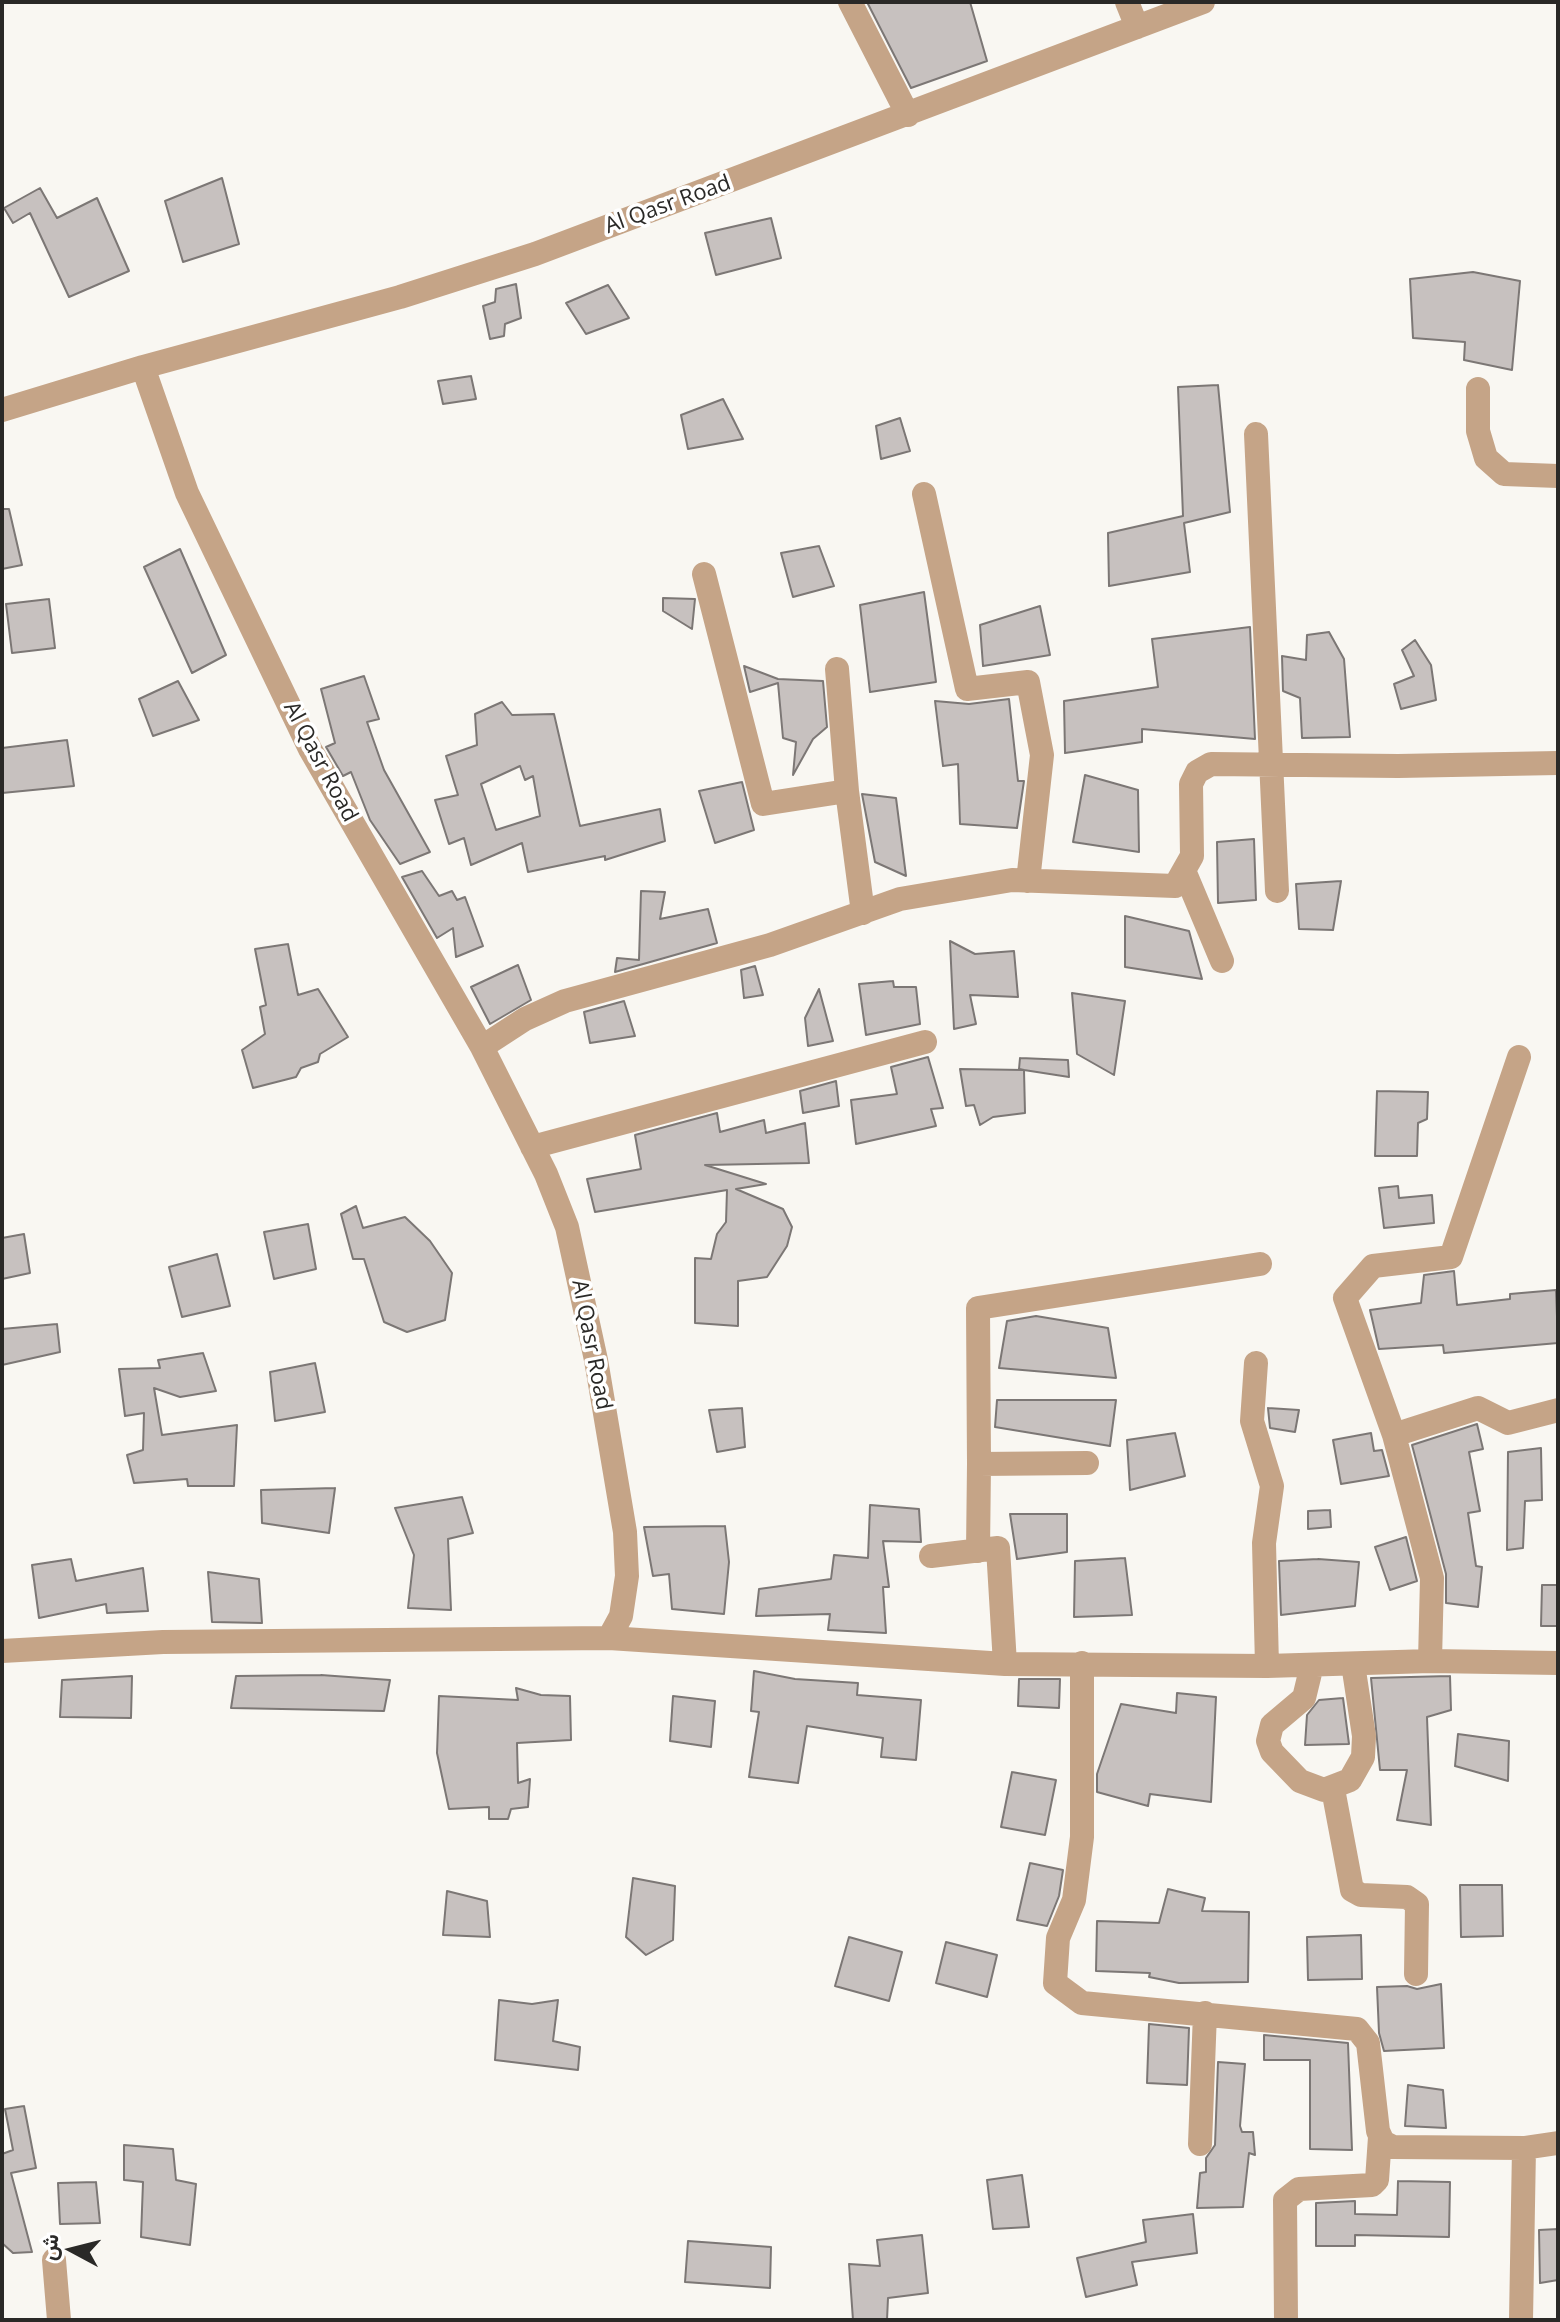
<!DOCTYPE html>
<meta charset="utf-8">
<style>
body{margin:0}
#map{position:relative;width:1560px;height:2322px;overflow:hidden;background:#f9f7f2;font-family:"Open Sans",Vazirmatn,sans-serif}
canvas{display:block}
.frame{position:absolute;inset:0;border:4px solid #2a2927;pointer-events:none}
.north{position:absolute;left:32px;top:2210px;width:80px;height:80px;-webkit-text-stroke:6px #fff;paint-order:stroke;rotate:277deg;font-size:22px;font-weight:700;line-height:32px;text-align:center;color:#2a2927}
.north::after{content:'';display:block;margin:auto;width:28px;height:36px;background:#2a2927;clip-path:polygon(50% 0,100% 100%,50% 72%,0 100%)}
</style>
<div id="map">
<canvas width="1560" height="2322"></canvas>
<div class="frame"></div>
<div class="north">ش</div>
</div>
<script>
const c = document.querySelector('canvas').getContext('2d');
c.lineJoin = 'round';
function fill(path, color) { c.fillStyle = color; c.fill(path, 'evenodd'); }
const toPath = rows => new Path2D(rows.map(r => 'M' + r).join(''));
function strokePath(path, color, width, dash) { c.strokeStyle = color; c.lineWidth = width; c.lineCap = dash ? 'butt' : 'round'; c.setLineDash(dash || []); c.stroke(path); }
function label(font, color, halo, rows, align = 'center') {
  c.font = font + ' "Open Sans",sans-serif'; c.lineWidth = 7; c.setLineDash([]); c.textBaseline = 'middle'; c.strokeStyle = halo; c.fillStyle = color; for (const [text, x, y, turn = 0] of rows) {
    c.save(); c.translate(x, y); c.rotate((+turn || 0) * Math.PI / 180); c.textAlign = isNaN(turn) ? turn : align; if (halo) c.strokeText(text, 0, 0); c.fillText(text, 0, 0); c.restore();
  }
}
const building = toPath([
 [867,2,970,2,987,61,911,88,867,2],
 [222,178,239,244,183,262,165,201,222,178],
 [40,188,57,218,97,198,129,271,69,297,30,213,13,223,4,208,40,188],
 [771,218,781,258,716,275,705,233,771,218],
 [1473,272,1520,281,1512,370,1464,360,1465,342,1413,338,1410,279,1473,272],
 [516,284,521,318,505,324,504,336,490,339,483,306,495,302,496,289,516,284],
 [608,285,629,318,586,334,566,303,608,285],
 [471,376,476,399,443,404,438,381,471,376],
 [1218,385,1230,512,1184,523,1190,572,1109,586,1108,533,1183,516,1178,387,1218,385],
 [723,399,743,439,688,449,681,415,723,399],
 [900,418,910,451,881,459,876,426,900,418],
 [2,509,9,509,22,565,2,569,2,509],
 [819,546,834,586,793,597,781,553,819,546],
 [180,549,226,655,192,673,144,567,180,549],
 [924,592,936,682,870,692,860,605,924,592],
 [663,598,695,599,692,629,663,611,663,598],
 [49,599,55,648,12,653,6,604,49,599],
 [1040,606,1050,655,983,666,980,625,1040,606],
 [1250,627,1255,739,1142,729,1142,742,1065,753,1064,701,1158,687,1152,639,1250,627],
 [1329,632,1344,659,1350,737,1302,738,1300,698,1283,691,1282,656,1306,660,1307,635,1329,632],
 [1415,640,1431,665,1436,700,1401,709,1394,684,1414,676,1402,650,1415,640],
 [744,666,778,679,823,681,827,727,813,739,793,775,796,742,783,738,778,683,750,692,744,666],
 [364,676,379,719,367,722,384,770,430,852,400,864,370,820,351,772,343,776,326,747,335,743,321,689,364,676],
 [178,681,199,720,153,736,139,699,178,681],
 [1009,699,1018,781,1024,781,1017,828,960,824,958,764,943,766,935,701,969,704,1009,699],
 [502,702,512,715,554,714,580,826,660,809,665,841,605,860,605,856,528,872,522,843,471,865,464,838,449,844,435,800,458,795,446,756,477,745,475,714,502,702],
 [520,766,525,780,533,776,540,816,496,830,481,784,520,766],
 [67,740,74,786,2,793,2,748,67,740],
 [1085,775,1138,790,1139,852,1073,842,1085,775],
 [742,782,754,830,715,843,699,791,742,782],
 [862,794,896,798,906,876,875,862,862,794],
 [1254,839,1256,900,1218,903,1217,842,1254,839],
 [422,871,439,896,452,891,457,900,465,897,483,946,456,957,453,928,437,938,402,877,422,871],
 [1341,881,1333,930,1299,929,1296,884,1341,881],
 [641,891,665,892,660,919,708,909,717,943,615,972,617,958,639,960,641,891],
 [1125,916,1189,931,1202,979,1125,967,1125,916],
 [950,941,975,954,1014,951,1018,997,970,995,976,1024,954,1029,950,941],
 [288,944,298,995,318,989,348,1037,320,1054,318,1062,301,1068,296,1077,253,1088,242,1050,265,1034,260,1007,266,1005,255,949,288,944],
 [518,965,531,1000,490,1024,471,987,518,965],
 [755,966,763,995,744,998,741,970,755,966],
 [893,981,894,987,916,987,920,1024,866,1035,859,984,893,981],
 [819,989,833,1041,808,1046,805,1018,819,989],
 [1072,993,1125,1001,1114,1075,1077,1054,1072,993],
 [624,1001,635,1036,590,1043,584,1012,624,1001],
 [928,1057,943,1108,931,1109,936,1126,856,1144,851,1100,897,1094,891,1067,928,1057],
 [1020,1058,1068,1060,1069,1077,1024,1070,1025,1113,993,1117,980,1125,974,1105,966,1106,960,1069,1024,1070,1019,1069,1020,1058],
 [836,1081,839,1106,803,1113,800,1091,836,1081],
 [1377,1091,1428,1092,1427,1119,1418,1123,1417,1156,1375,1156,1377,1091],
 [717,1113,720,1132,764,1120,766,1133,805,1123,809,1163,705,1165,766,1184,736,1189,783,1209,792,1227,787,1246,767,1277,738,1281,738,1326,695,1323,695,1258,711,1259,717,1234,726,1222,727,1190,595,1212,587,1179,641,1169,635,1135,717,1113],
 [1398,1186,1399,1198,1432,1195,1434,1223,1384,1228,1379,1188,1398,1186],
 [356,1206,363,1228,405,1217,430,1241,452,1273,445,1320,407,1332,384,1322,364,1259,353,1259,341,1214,356,1206],
 [308,1224,316,1269,274,1279,264,1232,308,1224],
 [24,1234,30,1273,2,1279,2,1238,24,1234],
 [217,1254,230,1306,182,1317,169,1267,217,1254],
 [1454,1271,1457,1305,1510,1299,1510,1294,1556,1290,1558,1343,1444,1353,1443,1345,1379,1349,1370,1310,1421,1303,1424,1275,1454,1271],
 [1036,1316,1108,1328,1116,1378,999,1368,1007,1321,1036,1316],
 [57,1324,60,1352,2,1365,2,1329,57,1324],
 [203,1353,216,1391,180,1397,154,1388,162,1435,237,1425,234,1486,188,1486,187,1479,134,1483,127,1455,143,1450,144,1413,125,1416,119,1369,160,1368,158,1360,203,1353],
 [315,1363,325,1412,275,1421,270,1372,315,1363],
 [997,1400,1116,1400,1110,1446,995,1427,997,1400],
 [742,1408,745,1447,717,1452,709,1410,742,1408],
 [1268,1408,1299,1410,1295,1432,1270,1428,1268,1408],
 [1477,1424,1483,1449,1469,1452,1480,1511,1468,1513,1476,1566,1482,1567,1478,1607,1446,1603,1446,1574,1412,1445,1477,1424],
 [1175,1433,1185,1476,1130,1490,1127,1440,1175,1433],
 [1371,1433,1374,1451,1382,1450,1389,1476,1341,1484,1333,1440,1371,1433],
 [1541,1448,1542,1500,1525,1501,1523,1548,1507,1550,1508,1452,1541,1448],
 [335,1488,329,1533,262,1523,261,1490,335,1488],
 [462,1497,473,1533,448,1539,451,1610,408,1608,414,1555,395,1508,462,1497],
 [870,1505,919,1509,921,1542,883,1541,889,1587,883,1587,886,1633,828,1630,830,1614,756,1616,759,1589,831,1579,834,1555,868,1558,870,1505],
 [1330,1510,1331,1527,1308,1529,1308,1511,1330,1510],
 [1010,1514,1067,1514,1067,1552,1017,1559,1010,1514],
 [725,1526,729,1562,724,1614,672,1609,669,1574,653,1576,644,1527,725,1526],
 [1406,1537,1417,1581,1390,1590,1375,1547,1406,1537],
 [1125,1558,1132,1615,1074,1617,1075,1561,1125,1558],
 [71,1559,76,1581,143,1568,148,1611,107,1613,106,1604,39,1618,32,1565,71,1559],
 [1318,1559,1359,1562,1355,1606,1281,1615,1279,1561,1318,1559],
 [208,1572,259,1579,262,1623,212,1622,208,1572],
 [1542,1585,1558,1585,1558,1626,1541,1626,1542,1585],
 [754,1671,795,1679,858,1683,857,1695,921,1700,916,1760,881,1757,883,1738,807,1726,798,1783,749,1777,759,1712,751,1711,754,1671],
 [321,1675,390,1680,384,1711,231,1708,236,1676,321,1675],
 [132,1676,131,1718,60,1717,62,1680,132,1676],
 [1450,1676,1451,1710,1427,1717,1431,1825,1397,1820,1407,1770,1380,1770,1371,1678,1450,1676],
 [1019,1679,1060,1679,1059,1708,1018,1706,1019,1679],
 [516,1688,541,1695,570,1696,571,1740,517,1743,518,1783,530,1779,528,1807,511,1809,508,1819,489,1819,489,1807,449,1809,437,1753,439,1696,518,1700,516,1688],
 [1177,1693,1216,1697,1211,1802,1150,1794,1148,1806,1097,1792,1097,1774,1121,1704,1176,1713,1177,1693],
 [673,1696,715,1701,711,1747,670,1741,673,1696],
 [1343,1698,1349,1744,1305,1745,1307,1715,1319,1700,1343,1698],
 [1458,1734,1509,1741,1508,1781,1455,1766,1458,1734],
 [1012,1772,1056,1780,1045,1835,1001,1827,1012,1772],
 [1030,1863,1063,1870,1059,1896,1047,1926,1017,1920,1030,1863],
 [633,1878,675,1886,673,1940,646,1955,626,1937,633,1878],
 [1460,1885,1502,1885,1503,1936,1461,1937,1460,1885],
 [1168,1889,1205,1898,1202,1911,1249,1912,1248,1982,1179,1983,1149,1977,1150,1973,1096,1971,1097,1921,1159,1923,1168,1889],
 [447,1891,487,1901,490,1937,443,1935,447,1891],
 [1361,1935,1362,1979,1308,1980,1307,1937,1361,1935],
 [849,1937,902,1952,889,2001,835,1986,849,1937],
 [946,1942,997,1955,987,1997,936,1983,946,1942],
 [1441,1984,1444,2048,1384,2051,1379,2033,1377,1987,1407,1986,1417,1989,1441,1984],
 [499,2000,532,2004,558,2000,553,2041,580,2047,578,2070,495,2060,499,2000],
 [1149,2024,1189,2028,1187,2085,1147,2083,1149,2024],
 [1264,2035,1348,2043,1352,2150,1310,2149,1310,2060,1264,2060,1264,2035],
 [1218,2062,1245,2064,1240,2126,1242,2132,1253,2132,1255,2155,1249,2153,1243,2207,1197,2208,1200,2173,1206,2172,1206,2158,1215,2145,1218,2062],
 [1408,2085,1443,2090,1446,2128,1405,2126,1408,2085],
 [24,2106,36,2168,11,2173,32,2252,13,2253,2,2243,2,2154,13,2150,5,2109,24,2106],
 [124,2145,173,2149,176,2180,196,2184,190,2245,141,2237,143,2182,124,2180,124,2145],
 [1022,2175,1029,2227,993,2229,987,2180,1022,2175],
 [1398,2181,1450,2182,1449,2237,1355,2235,1355,2246,1316,2246,1316,2203,1355,2201,1355,2214,1397,2215,1398,2181],
 [96,2182,100,2223,60,2224,58,2183,96,2182],
 [1193,2214,1197,2253,1132,2262,1137,2285,1086,2297,1077,2258,1146,2242,1143,2220,1193,2214],
 [1558,2229,1558,2280,1540,2283,1539,2230,1558,2229],
 [922,2235,928,2293,888,2298,887,2320,853,2320,849,2264,880,2266,877,2240,922,2235],
 [688,2241,771,2247,770,2288,685,2282,688,2241]
]);
fill(building, '#c7c1bf');
strokePath(building, '#7c7775', 2);
strokePath(toPath([
 [850,2,908,115],
 [1127,2,1137,27],
 [1478,389,1478,431,1486,458,1504,474,1558,476],
 [2,410,143,367],
 [1256,434,1277,891],
 [924,494,967,689,1028,682,1042,755,1028,881],
 [704,574,763,804,847,791],
 [837,669,847,791,863,913],
 [1185,873,1222,961],
 [482,1047,525,1019,565,1001,770,945,900,899,1012,880,1175,886,1192,856,1191,784,1197,772,1211,764,1398,766,1558,763],
 [532,1147,925,1042],
 [1256,1363,1252,1421,1272,1486,1264,1543,1267,1666],
 [1394,1435,1345,1298,1373,1266,1451,1257,1519,1057],
 [979,1464,978,1308,1260,1264],
 [978,1551,979,1464,1087,1463],
 [931,1556,998,1548,1005,1664],
 [609,1638,621,1616,627,1576,625,1532,596,1360,567,1227,546,1174,482,1047,310,749,187,493,143,367,400,297,535,254,1203,2],
 [2,1651,163,1642,609,1638,1005,1664,1267,1666,1430,1661,1558,1663],
 [1430,1661,1432,1578,1394,1435,1478,1408,1508,1423,1558,1410],
 [1082,1663,1082,1837,1074,1900,1058,1938,1055,1983,1082,2003,1357,2029,1368,2043,1378,2131,1383,2142,1393,2147,1524,2148,1558,2143],
 [1312,1665,1304,1698,1272,1725,1268,1741,1272,1752,1300,1781,1324,1790,1350,1780,1363,1757,1364,1736,1353,1664],
 [1333,1789,1352,1890,1361,1895,1407,1897,1417,1904,1416,1974],
 [1200,2144,1205,2013],
 [54,2260,59,2320],
 [1286,2319,1285,2200,1299,2189,1372,2185,1377,2180,1380,2137],
 [1521,2320,1524,2148]
]), '#c5a487', 24);
label('22px', '#2a2927', '#fff', [
 ["Al Qasr Road",668,205,-20],
 ["Al Qasr Road",320,762,62],
 ["Al Qasr Road",591,1345,79]
]);
</script>
